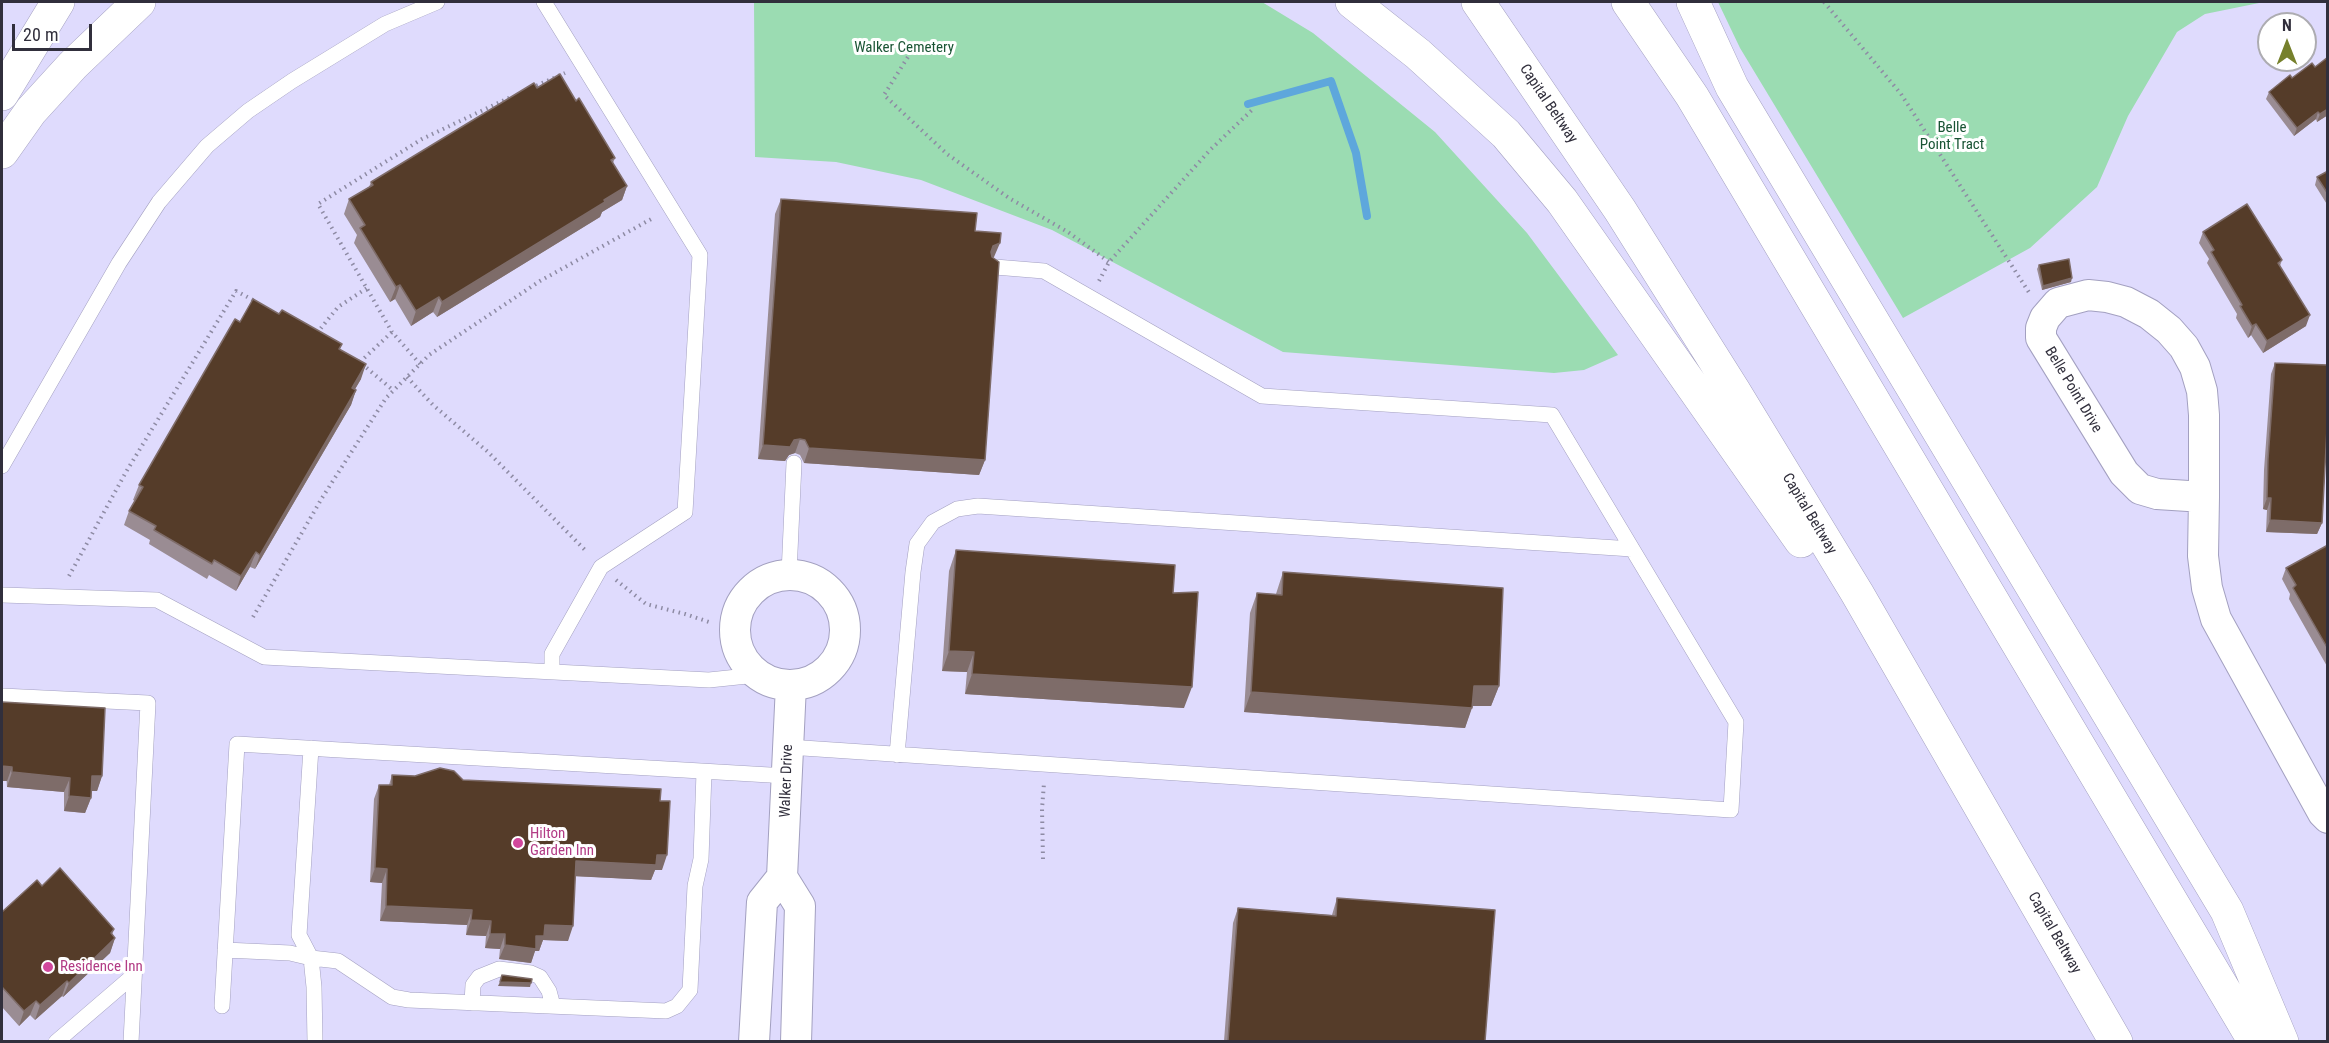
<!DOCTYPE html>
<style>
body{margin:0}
#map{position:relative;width:2329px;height:1043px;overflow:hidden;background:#dfdbfd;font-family:"Roboto Condensed",sans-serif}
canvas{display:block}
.frame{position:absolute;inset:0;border:3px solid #312f3c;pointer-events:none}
.north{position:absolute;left:2257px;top:12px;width:60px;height:60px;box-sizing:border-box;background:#fff;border:2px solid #adacb1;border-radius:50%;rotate:0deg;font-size:16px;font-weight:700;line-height:24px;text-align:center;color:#312f3c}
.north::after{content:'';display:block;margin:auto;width:21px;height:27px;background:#76802c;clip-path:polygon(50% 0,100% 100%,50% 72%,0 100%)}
.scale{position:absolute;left:12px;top:24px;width:80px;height:27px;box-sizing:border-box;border:3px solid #312f3c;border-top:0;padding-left:8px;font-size:18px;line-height:21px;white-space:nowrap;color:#312f3c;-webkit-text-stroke:4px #fff;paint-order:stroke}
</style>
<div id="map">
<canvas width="2329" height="1043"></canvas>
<div class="frame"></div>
<div class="north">N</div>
<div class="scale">20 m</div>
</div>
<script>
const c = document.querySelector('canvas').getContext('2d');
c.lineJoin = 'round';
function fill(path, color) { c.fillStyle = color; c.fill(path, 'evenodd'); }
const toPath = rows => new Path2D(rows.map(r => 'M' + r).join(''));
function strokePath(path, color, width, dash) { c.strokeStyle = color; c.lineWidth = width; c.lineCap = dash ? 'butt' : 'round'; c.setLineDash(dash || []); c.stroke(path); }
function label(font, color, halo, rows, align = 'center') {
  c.font = font + ' "Roboto Condensed",sans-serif'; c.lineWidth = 6; c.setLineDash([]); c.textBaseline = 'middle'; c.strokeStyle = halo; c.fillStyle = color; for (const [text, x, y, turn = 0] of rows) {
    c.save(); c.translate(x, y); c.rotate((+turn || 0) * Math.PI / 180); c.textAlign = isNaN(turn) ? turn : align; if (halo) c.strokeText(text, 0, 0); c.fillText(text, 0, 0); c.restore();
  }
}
fill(toPath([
 [754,2,1262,2,1313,33,1435,132,1527,233,1618,355,1584,370,1554,373,1283,352,1052,230,921,180,836,162,755,157],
 [1718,2,2264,2,2205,14,2177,32,2128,116,2097,187,2030,248,1903,318,1740,48]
]), '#9bdcb2');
strokePath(toPath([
 [1248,104,1331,81,1356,153,1367,216]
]), '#5ea7dc', 8);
const service = toPath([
 [544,2,700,255,685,512,601,567,552,654,552,672],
 [2,466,119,263,159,202,207,146,248,111,292,81,385,24,437,2],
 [789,574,794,463],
 [2,595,157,600,264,657,709,680,757,675],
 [2,696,148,703,131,1042],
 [788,747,1731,810,1736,722,1552,415,1262,396,1044,271,995,267],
 [311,748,299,935,311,958,314,987,315,1042],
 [897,755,913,572,917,544,933,522,957,509,978,506,1632,549],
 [225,950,290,953,311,958,338,961,392,997,409,1000,666,1011,677,1006,690,990,695,886,701,859,704,772],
 [472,1003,473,985,479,977,499,969,531,973,540,977,549,991,553,1006],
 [222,1006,237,744,787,776],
 [56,1042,134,975]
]);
const minor = toPath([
 [2204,497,2157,494,2140,489,2124,473,2041,338,2041,328,2045,318,2058,303,2088,295,2107,297,2126,302,2149,314,2169,330,2184,347,2195,367,2202,391,2204,415,2204,497,2203,556,2207,588,2216,619,2323,813,2328,818],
 '735 630a55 55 0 1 1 110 0a55 55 0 1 1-110 0Z',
 [782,877,800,906,796,1042],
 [754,1042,762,902,782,877,791,685]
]);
const primary = toPath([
 [2,94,58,2]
]);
const motorway = toPath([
 [1352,2,1418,54,1506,134,1562,201,1801,541],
 [1478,2,1620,210,1734,391,1857,593,2116,1042],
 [1628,2,1692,96,2255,1042],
 [1693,2,1732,87,2227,911,2282,1042],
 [2,152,31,111,73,65,139,2]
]);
strokePath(service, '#a3a0c0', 16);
strokePath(minor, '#a3a0c0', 32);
strokePath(primary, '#a3a0c0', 34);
strokePath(motorway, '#a3a0c0', 34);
strokePath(toPath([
 [1824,2,1901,94,2030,294],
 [911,52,884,95,947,154,1009,198,1068,232,1109,262],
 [531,88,565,73],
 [1099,281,1109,262,1210,150,1252,110],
 [317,333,338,307,367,288],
 [360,362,392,332],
 [362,364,394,391],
 [420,364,392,332,318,204,422,139,513,96],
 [407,377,433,405,488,452,587,552],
 [69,576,126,472,236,291,255,301],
 [616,580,646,604,685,614,712,623],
 [253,617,322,498,386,398,429,355,540,281,653,218],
 [1043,859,1042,809,1044,783]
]), '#8e8ba4', 4, [1.5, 4.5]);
strokePath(service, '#fff', 15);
strokePath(minor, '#fff', 30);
strokePath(primary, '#fff', 33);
strokePath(motorway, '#fff', 33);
fill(toPath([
 [2269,92,2328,115,2317,122,2316,119,2294,136,2266,99],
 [576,101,615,158,613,163,627,186,622,200,602,212,600,217,437,317,433,312,411,326,395,299,390,302,354,243,357,235,344,214,349,199,369,187,371,182],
 [2328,168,2328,206,2315,185,2317,177,2326,172],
 [781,199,994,257,993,258,985,460,979,475,804,463,800,455,795,453,789,455,785,461,758,459,775,214],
 [2203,232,2282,260,2280,266,2306,326,2263,353,2251,335,2248,338,2236,318,2237,314,2207,263,2209,259,2199,243],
 [2039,265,2071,282,2042,290,2037,269],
 [279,314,342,344,340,349,361,379,355,389,356,390,351,405,255,569,250,567,236,591,209,575,207,579,149,544,150,540,124,525,129,511,135,501,133,500,139,485,240,322],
 [2275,363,2322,523,2317,534,2266,532,2267,510,2263,509,2264,470,2271,374],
 [2328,545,2328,668,2289,599,2290,594,2282,579,2286,568],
 [956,550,1173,593,1184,708,965,694,967,672,942,671,949,571],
 [1283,572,1499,686,1491,706,1472,706,1465,728,1244,712,1250,613,1257,593,1276,594],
 [2,702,102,776,97,791,91,791,91,798,85,813,64,811,64,792,7,787],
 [392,775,463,780,660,801,662,870,655,870,651,880,575,876,568,941,543,940,539,951,535,951,531,963,499,959,500,949,485,948,486,936,466,935,467,925,380,921,382,883,370,882,374,799,379,785,389,785],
 [42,886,114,929,112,935,115,938,110,953,63,997,62,996,35,1020,30,1015,19,1026,2,1007,2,912],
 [1337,898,1485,1041,1224,1041,1233,923,1238,908,1332,915]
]), '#9a8c93');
fill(toPath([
 [2328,109,2328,115,2317,122,2320,114],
 [2318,112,2316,119,2294,136,2297,128],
 [627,186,622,200,602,212,600,217,437,317,442,302],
 [1000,243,994,257,987,261,993,246],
 [2072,278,2071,282,2042,290,2043,286],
 [400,285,395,299,390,302,396,287],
 [439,297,433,312,411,326,416,311],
 [2310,315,2306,326,2263,353,2267,341],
 [2256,324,2251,335,2248,338,2252,326],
 [366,364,361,379,347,403,352,388],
 [356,390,351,405,255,569,260,555],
 [800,439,795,453,789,455,785,461,758,459,763,445],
 [809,448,985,460,979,475,804,463],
 [2267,498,2271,498,2267,510,2263,509],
 [2270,520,2322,523,2317,534,2266,532],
 [256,552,250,567,236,591,241,576],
 [949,651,974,652,967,672,942,671],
 [972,674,1192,687,1184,708,965,694],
 [1474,686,1499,686,1491,706,1466,706],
 [1251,692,1472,708,1465,728,1244,712],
 [2,766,12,767,7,781,2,781],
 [12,772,70,778,64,792,7,787],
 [92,776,102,776,97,791,87,791],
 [69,796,91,798,85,813,64,811],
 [657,855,667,855,662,870,655,870,651,880,571,876,576,861],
 [375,868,387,869,382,883,370,882],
 [386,906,472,910,467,925,380,921],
 [471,920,491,921,486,936,466,935],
 [545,925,573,926,568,941,543,940,539,951,535,951,531,963,499,959,505,945,536,936],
 [490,934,505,934,500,949,485,948],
 [115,938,110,953,63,997,69,983],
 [67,981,62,996,35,1020,40,1005],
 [500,982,531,983,530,987,498,986],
 [36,1001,30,1015,19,1026,24,1011]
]), '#7e6c69');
const building = toPath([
 [2328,57,2328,109,2320,114,2318,112,2297,128,2269,92,2290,75,2292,78,2312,63,2315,67,2328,57],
 [560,74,576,101,579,98,615,158,611,160,627,186,604,200,605,202,442,302,439,297,416,311,400,285,396,287,360,228,365,225,349,199,373,185,371,182,534,83,537,88,560,74],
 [2328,171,2328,194,2317,177,2328,171],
 [781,199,977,213,975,231,1001,233,1000,243,993,246,991,252,992,257,999,262,985,460,809,448,805,440,800,439,794,440,790,447,763,445,781,199],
 [2247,204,2282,260,2278,263,2310,315,2267,341,2256,324,2252,326,2240,306,2242,305,2211,252,2214,250,2203,232,2247,204],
 [2069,259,2072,278,2043,286,2039,265,2069,259],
 [253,299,279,314,282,310,342,344,339,349,366,364,352,388,356,390,260,555,256,552,241,576,214,560,212,564,154,530,156,526,129,511,143,487,139,485,235,319,240,322,253,299],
 [2275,363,2328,365,2328,410,2322,523,2270,520,2271,498,2267,498,2268,459,2275,363],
 [2328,545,2328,649,2293,588,2296,585,2286,568,2328,545],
 [956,550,1175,565,1173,593,1198,592,1192,687,972,674,974,652,949,651,956,550],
 [1283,572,1503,588,1499,686,1474,686,1472,708,1251,692,1257,593,1282,595,1283,572],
 [2,702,105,708,102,776,92,776,91,798,69,796,70,778,12,772,12,767,2,766,2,702],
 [440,768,454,771,463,780,661,789,660,801,670,801,667,855,657,855,656,865,576,861,573,926,545,925,544,936,536,936,536,949,505,945,505,934,490,934,491,921,471,920,472,910,386,906,387,869,375,868,379,785,392,785,392,775,415,776,440,768],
 [60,868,114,929,111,933,115,938,69,983,67,981,40,1005,36,1001,24,1011,2,987,2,912,37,880,42,886,60,868],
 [1337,898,1495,910,1485,1041,1228,1041,1238,908,1336,916,1337,898],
 [502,975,532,979,531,983,500,982,502,975]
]);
fill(building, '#553c29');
strokePath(building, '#7e6c69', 1.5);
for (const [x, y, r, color] of [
 [518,843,6,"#d1479c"],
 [48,967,6,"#d1479c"]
]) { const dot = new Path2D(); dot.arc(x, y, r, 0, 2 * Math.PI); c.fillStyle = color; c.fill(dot); strokePath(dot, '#fff', 2); }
label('15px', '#195434', '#fff', [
 ["Walker Cemetery",904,48],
 ["Belle",1952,128],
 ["Point Tract",1952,145]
]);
label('15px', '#312f3c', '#fff', [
 ["Capital Beltway",1548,104,56],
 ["Belle Point Drive",2073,390,59],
 ["Capital Beltway",1809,514,59],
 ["Walker Drive",787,781,-88],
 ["Capital Beltway",2054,933,60]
]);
label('15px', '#b23c85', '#fff', [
 ["Hilton",530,834],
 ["Garden Inn",530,851],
 ["Residence Inn",60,967]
], 'left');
</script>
